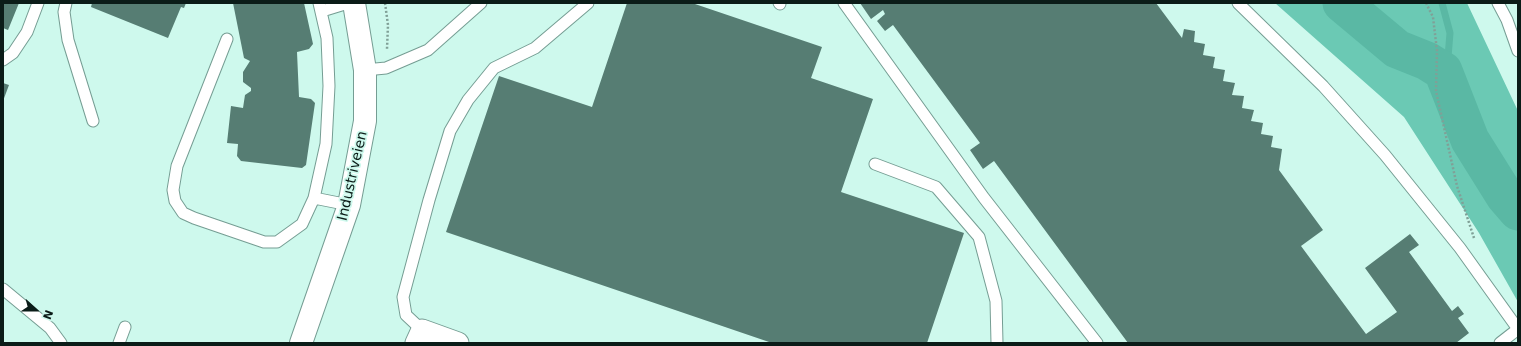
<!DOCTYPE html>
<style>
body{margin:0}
#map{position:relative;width:1521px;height:346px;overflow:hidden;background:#cef9ed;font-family:"DejaVu Sans",sans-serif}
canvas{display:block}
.frame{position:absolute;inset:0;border:4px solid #0b1c18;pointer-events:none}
.north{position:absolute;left:16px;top:290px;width:40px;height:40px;-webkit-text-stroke:3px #cef9ed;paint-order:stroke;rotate:111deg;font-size:11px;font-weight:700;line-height:16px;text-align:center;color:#0b1c18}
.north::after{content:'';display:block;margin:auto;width:14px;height:18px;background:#0b1c18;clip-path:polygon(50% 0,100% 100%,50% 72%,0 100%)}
</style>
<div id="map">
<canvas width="1521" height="346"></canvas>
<div class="frame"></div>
<div class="north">N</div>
</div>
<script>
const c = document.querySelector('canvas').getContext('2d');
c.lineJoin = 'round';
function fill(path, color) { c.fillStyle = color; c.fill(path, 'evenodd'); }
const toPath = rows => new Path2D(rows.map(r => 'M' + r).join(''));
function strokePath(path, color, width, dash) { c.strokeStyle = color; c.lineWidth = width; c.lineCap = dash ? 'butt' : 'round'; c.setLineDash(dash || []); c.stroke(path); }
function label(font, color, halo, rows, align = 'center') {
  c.font = font + ' "DejaVu Sans",sans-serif'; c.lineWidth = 3.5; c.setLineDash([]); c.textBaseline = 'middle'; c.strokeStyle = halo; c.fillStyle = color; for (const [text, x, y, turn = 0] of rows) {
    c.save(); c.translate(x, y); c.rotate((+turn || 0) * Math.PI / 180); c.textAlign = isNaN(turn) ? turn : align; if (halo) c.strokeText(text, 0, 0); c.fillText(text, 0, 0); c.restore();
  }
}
fill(toPath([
 [1275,3,1467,3,1518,111,1518,302,1479,233,1404,117]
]), '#6bc9b4');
strokePath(toPath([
 [1442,3,1450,33,1448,57,1443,71]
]), '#5ab8a4', 7);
strokePath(toPath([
 [1342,3,1397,49,1427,61,1443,71,1470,140,1505,196,1518,211]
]), '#5ab8a4', 39);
fill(toPath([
 [3,3,19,3,8,30,3,28],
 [92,3,186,3,184,8,181,7,168,38,91,7],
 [233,3,304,3,313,44,309,49,297,52,299,97,311,99,315,103,306,165,302,168,241,161,237,156,238,144,227,143,231,106,243,108,245,95,251,91,251,88,243,82,243,72,250,61,244,58],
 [627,3,692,3,822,47,811,78,873,99,841,192,964,233,927,343,772,343,446,232,499,76,592,107],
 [860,3,1156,3,1182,38,1184,29,1195,31,1194,42,1205,44,1203,55,1215,57,1213,68,1225,70,1223,81,1235,83,1232,95,1244,96,1242,108,1254,110,1251,121,1263,123,1261,134,1273,136,1271,147,1282,149,1279,170,1323,230,1301,246,1366,334,1397,312,1365,268,1410,234,1419,245,1409,252,1452,311,1458,306,1464,314,1458,318,1469,333,1456,343,1128,343,994,161,983,169,970,150,980,143,893,25,885,31,877,21,885,14,883,10,871,19],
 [3,83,9,85,3,101]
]), '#567d73');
const lane = toPath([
 [66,3,64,12,68,40,93,121],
 [779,3,780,4],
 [844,3,984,198,1097,343],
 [1238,3,1323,86,1385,155,1460,248,1518,329],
 [1498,3,1507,20,1518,51],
 [322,11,348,3],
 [227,39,177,166,173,190,175,201,183,213,194,218,264,242,277,242,302,224,314,198,326,144,329,86,327,38,319,3],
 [3,60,13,53,27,32,38,3],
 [365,70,386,68,428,50,481,3],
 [875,164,936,187,979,237,996,301,997,343],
 [314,198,349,205],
 [3,289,50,328,61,343],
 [422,330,406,315,403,297,429,200,450,131,468,100,494,68,535,48,588,3],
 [119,343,125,327],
 [1500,343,1518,329]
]);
const street = toPath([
 [416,343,422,330,458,343]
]);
const secondary = toPath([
 [301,343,349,205,365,121,365,70,354,3]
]);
strokePath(lane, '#759d93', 13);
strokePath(street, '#759d93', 23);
strokePath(secondary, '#759d93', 24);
strokePath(toPath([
 [385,3,388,25,387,49],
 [1426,3,1433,17,1437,51,1436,91,1457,186,1474,238]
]), '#80a097', 2.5, [2, 2]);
strokePath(lane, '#fff', 11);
strokePath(street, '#fff', 21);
strokePath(secondary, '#fff', 22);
label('14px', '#0b1c18', '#cef9ed', [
 ["Industriveien",353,176,-77]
]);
</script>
